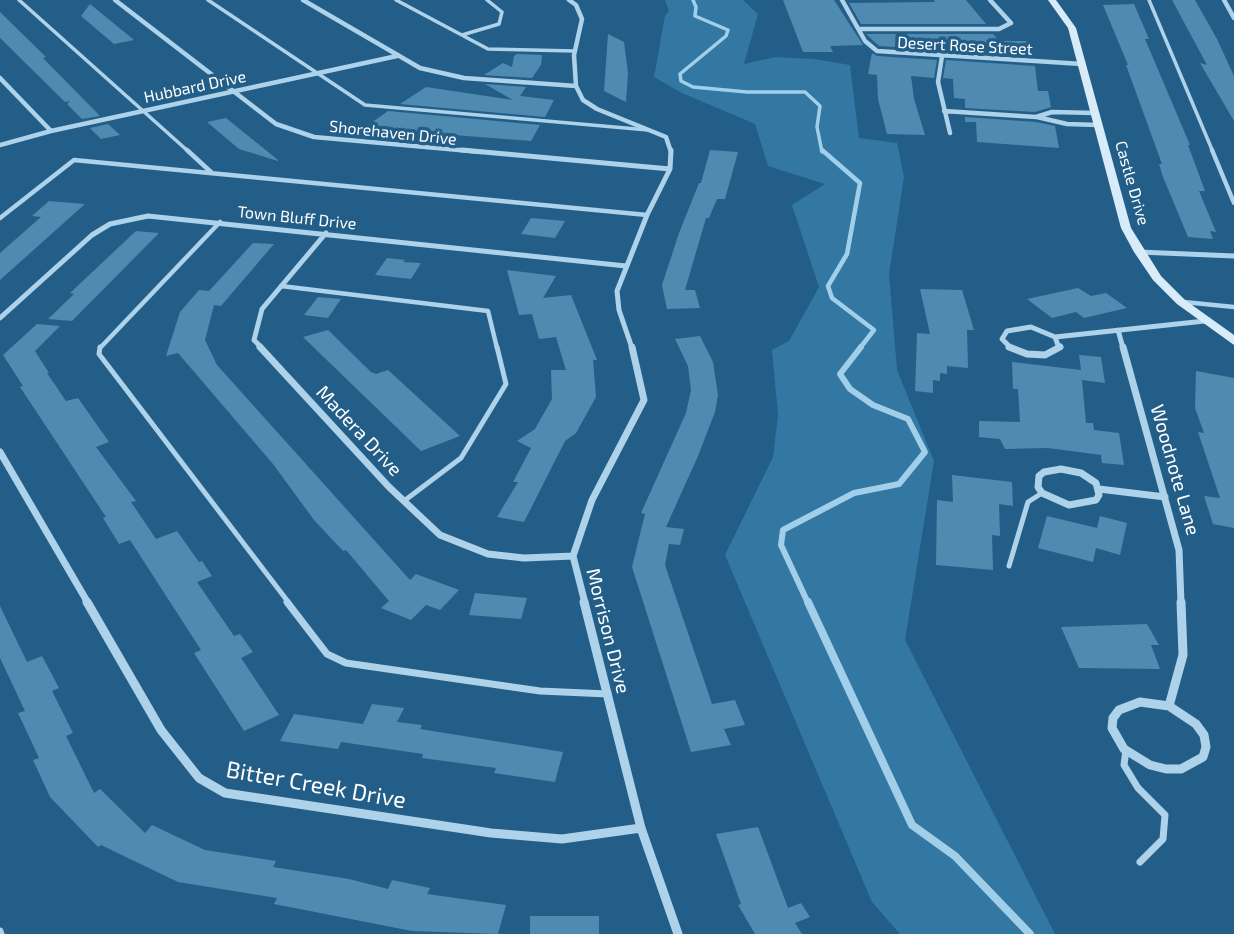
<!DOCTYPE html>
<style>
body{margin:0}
canvas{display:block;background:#225e87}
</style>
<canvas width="1234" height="934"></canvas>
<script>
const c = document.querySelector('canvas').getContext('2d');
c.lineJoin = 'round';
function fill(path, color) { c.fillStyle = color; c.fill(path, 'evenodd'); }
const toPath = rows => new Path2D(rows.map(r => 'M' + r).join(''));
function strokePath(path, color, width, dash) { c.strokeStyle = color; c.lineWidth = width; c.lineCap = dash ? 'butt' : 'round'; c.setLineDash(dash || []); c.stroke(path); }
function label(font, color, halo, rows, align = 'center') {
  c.font = font + ' "Exo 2",sans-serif'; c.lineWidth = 7; c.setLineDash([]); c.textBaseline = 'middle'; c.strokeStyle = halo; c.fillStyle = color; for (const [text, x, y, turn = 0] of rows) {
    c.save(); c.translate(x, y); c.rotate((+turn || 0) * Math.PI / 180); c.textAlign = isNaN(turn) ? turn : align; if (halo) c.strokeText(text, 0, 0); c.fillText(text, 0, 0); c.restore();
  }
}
fill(toPath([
 [665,0,743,0,758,14,744,64,775,57,813,59,850,65,859,138,897,143,904,177,889,274,897,370,934,461,905,640,1055,934,900,934,872,902,725,555,773,457,778,415,772,350,789,341,819,287,792,205,825,184,768,166,755,124,682,93,654,77,665,16,669,11]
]), '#3377a3');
strokePath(toPath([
 [693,0,696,7,695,16,728,30,726,36,680,74,681,81,693,87,747,92,805,92,820,106,817,127,822,152]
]), '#a1cfea', 3.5);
strokePath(toPath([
 [822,150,860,183,847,254,828,286,832,298,874,330,860,348]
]), '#a1cfea', 4.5);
strokePath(toPath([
 [808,603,781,545,783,530,854,493,899,484,925,452,908,419,873,405,850,389,840,374,861,347]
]), '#a1cfea', 6);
strokePath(toPath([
 [808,602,912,825,955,856,1030,934]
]), '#a1cfea', 8);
fill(toPath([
 [783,0,834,0,863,45,830,46,833,52,803,52],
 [934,0,966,0,986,24,861,24,849,3,935,2],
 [1172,0,1195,0,1217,39,1234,76,1234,121,1200,63,1207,65],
 [90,4,134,40,114,44,81,16],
 [1134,4,1149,39,1145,39,1190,145,1188,145,1205,191,1199,191,1216,232,1210,231,1213,239,1188,237,1163,177,1159,164,1162,164,1126,65,1128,65,1103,5],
 [0,12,46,57,43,58,100,116,82,119,67,104,70,101,65,102,0,38],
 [608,34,624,42,628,73,626,102,604,91],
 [866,34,993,34,999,41,1031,41,1034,56,879,46],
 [872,53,877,56,937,60,934,78,911,76,914,99,925,135,887,134,878,99,877,75,868,74],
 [517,54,542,55,541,65,532,78,484,75,503,63,512,67,514,56],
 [946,60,1035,66,1038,91,1048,91,1051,107,1035,112,965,108,965,99,954,98,953,79,943,78],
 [485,84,526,87,520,96,554,100,545,117,400,104,426,87,513,100],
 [388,111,540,125,531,141,364,128],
 [965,117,1036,122,1055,126,1059,148,977,142,976,122,965,122],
 [226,118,278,160,278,161,239,149,207,122],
 [108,124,120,135,101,139,90,128],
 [710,150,738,152,725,199,717,199,709,218,706,218,685,290,695,290,700,308,667,309,662,285,679,233,699,183,701,183],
 [49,201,85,204,0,280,0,253,41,217,32,216],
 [531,218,565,221,555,238,521,234],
 [136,231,159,233,72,321,48,319,74,294,70,293],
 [253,243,274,244,221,306,214,305,205,340,217,365,410,580,416,574,459,590,440,610,426,605,411,620,381,608,389,601,346,550,343,551,314,520,273,464,178,353,166,356,180,312,199,290,209,291],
 [387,258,405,260,403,262,421,263,411,279,375,275],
 [507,270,556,276,543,298,571,295,597,360,593,360,596,397,576,433,565,441,524,522,497,517,518,482,513,482,531,448,517,441,535,429,552,399,551,370,566,370,556,337,539,339,532,314,519,315],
 [1078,288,1091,296,1106,293,1127,308,1084,318,1076,312,1052,318,1027,299],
 [920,289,962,290,974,330,967,330,968,368,947,366,947,374,940,373,940,381,933,380,933,393,915,391,917,333,930,334],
 [318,297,341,299,328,318,304,315],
 [37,324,60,326,35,351,49,373,47,373,66,401,78,398,109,442,96,447,136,501,131,502,156,539,177,531,199,562,202,561,212,576,197,582,234,636,240,634,253,652,241,658,279,715,244,731,194,653,201,650,130,540,119,544,103,518,106,517,20,387,23,386,3,355],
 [328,330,371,372,376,374,388,370,460,436,421,451,303,337],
 [700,336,713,362,718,395,715,412,698,456,666,527,684,529,680,545,669,544,665,565,712,704,735,700,745,725,724,729,731,745,691,752,632,567,645,514,641,513,686,413,691,390,688,366,675,339],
 [1079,355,1101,357,1105,383,1082,380,1086,423,1093,423,1094,430,1119,433,1124,465,1102,463,1101,455,1048,448,1005,449,1000,439,979,437,979,421,1020,422,1018,389,1013,389,1012,362,1081,370],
 [1196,371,1234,378,1234,528,1213,524,1204,496,1220,498,1198,432,1204,433,1195,408],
 [952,475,1012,482,1013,506,999,504,1000,536,992,535,993,570,936,565,937,500,953,502],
 [1047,516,1097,528,1100,516,1127,523,1120,555,1096,548,1093,562,1038,548],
 [475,593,527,598,521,619,469,615],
 [0,606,27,662,42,656,59,688,52,691,73,733,66,736,94,793,100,789,145,833,152,825,205,850,276,861,273,867,349,879,388,889,392,880,430,888,427,894,506,905,498,934,412,931,274,904,277,898,178,882,101,845,98,847,50,797,33,760,39,758,18,713,25,711,0,658],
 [1147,624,1159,645,1151,645,1160,669,1079,668,1061,627],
 [372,704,404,708,397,722,422,725,420,729,563,752,555,782,494,773,496,768,422,758,423,754,341,742,338,749,280,741,294,714,363,724],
 [758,827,788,908,801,903,810,917,795,923,802,934,755,934,738,905,741,904,716,834],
 [530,916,599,916,599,934,530,934]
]), '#4f8ab1');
strokePath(toPath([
 [19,0,189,152],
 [208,0,365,105,648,130],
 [396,0,488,49,575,51],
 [1149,0,1213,152],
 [462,35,499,24,502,12,487,0]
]), '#add2e9', 3.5);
strokePath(toPath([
 [187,150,212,173],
 [1212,150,1234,203],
 [0,218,74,160,647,215],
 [281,286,488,311,497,348],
 [1184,302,1234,307],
 [100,348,220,222]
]), '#add2e9', 4.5);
strokePath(toPath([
 [100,347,99,354,289,603],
 [404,501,461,458,506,384,497,347],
 [1009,566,1028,502,1042,493]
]), '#add2e9', 5);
strokePath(toPath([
 [287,602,327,654,346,663,540,691,608,694],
 [1126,750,1124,765,1138,788,1165,815,1163,839,1140,862],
 [0,931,1,934]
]), '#add2e9', 7);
strokePath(toPath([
 [115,0,276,124,314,137,481,152],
 [303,0,420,68,464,78,576,86],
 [569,0,576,5,582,19,574,55,576,86,583,100,597,109,666,137,671,152],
 [842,0,865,41,877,51,1082,64],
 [1224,0,1234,18],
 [859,29,999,29,1011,23,990,0],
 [942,56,938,82,950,133],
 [0,78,51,131],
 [944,111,1036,117,1052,112,1095,113],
 [1037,117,1067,124,1098,125],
 [0,145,51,131,397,56]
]), '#add2e9', 4.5);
strokePath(toPath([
 [462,150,670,169],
 [1139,252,1234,256],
 [0,318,92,235,110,224,148,216,626,266],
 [1118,330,1123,348],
 [1055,337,1205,321],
 [262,348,254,340,262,309,326,233],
 [632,348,619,310,617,291,647,215,670,169,671,150],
 [1011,348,1002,339,1007,331,1031,327,1055,337,1059,348]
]), '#add2e9', 5);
strokePath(toPath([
 [260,347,389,487,440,535,488,554,524,558,573,556],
 [1009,347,1027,354,1045,355,1060,347],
 [1123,347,1179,550,1181,603],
 [0,452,88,603],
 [1061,469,1081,473,1096,483,1099,495,1096,500,1069,505,1042,493,1038,487,1039,476,1044,472,1061,469],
 [1099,489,1165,497],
 [585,603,573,556,592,500,644,400,632,347]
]), '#add2e9', 7);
strokePath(toPath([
 [87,602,161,730,199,778,225,793,491,833,562,839,641,828],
 [584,602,641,828,678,934],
 [1140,702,1169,706,1196,724,1204,735,1206,747,1203,757,1181,769,1166,769,1150,765,1124,749,1112,728,1113,718,1119,710,1140,702],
 [1169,706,1183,655,1181,602]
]), '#add2e9', 9);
fill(toPath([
 [1048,0,1056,0,1076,28,1131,228,1161,276,1185,300,1234,335,1234,345,1177,304,1153,280,1134,252,1121,228,1068,28,1048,0]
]), '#d8ebf8');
label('16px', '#fff', '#225e87', [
 ["Desert Rose Street",965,46,3],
 ["Hubbard Drive",195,87,-12],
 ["Shorehaven Drive",393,133,6],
 ["Castle Drive",1132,183,74],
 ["Town Bluff Drive",297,218,6]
]);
label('19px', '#fff', '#225e87', [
 ["Madera Drive",359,431,47],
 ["Woodnote Lane",1175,470,74],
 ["Morrison Drive",608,631,76]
]);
label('23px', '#fff', '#225e87', [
 ["Bitter Creek Drive",316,785,10]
]);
</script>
